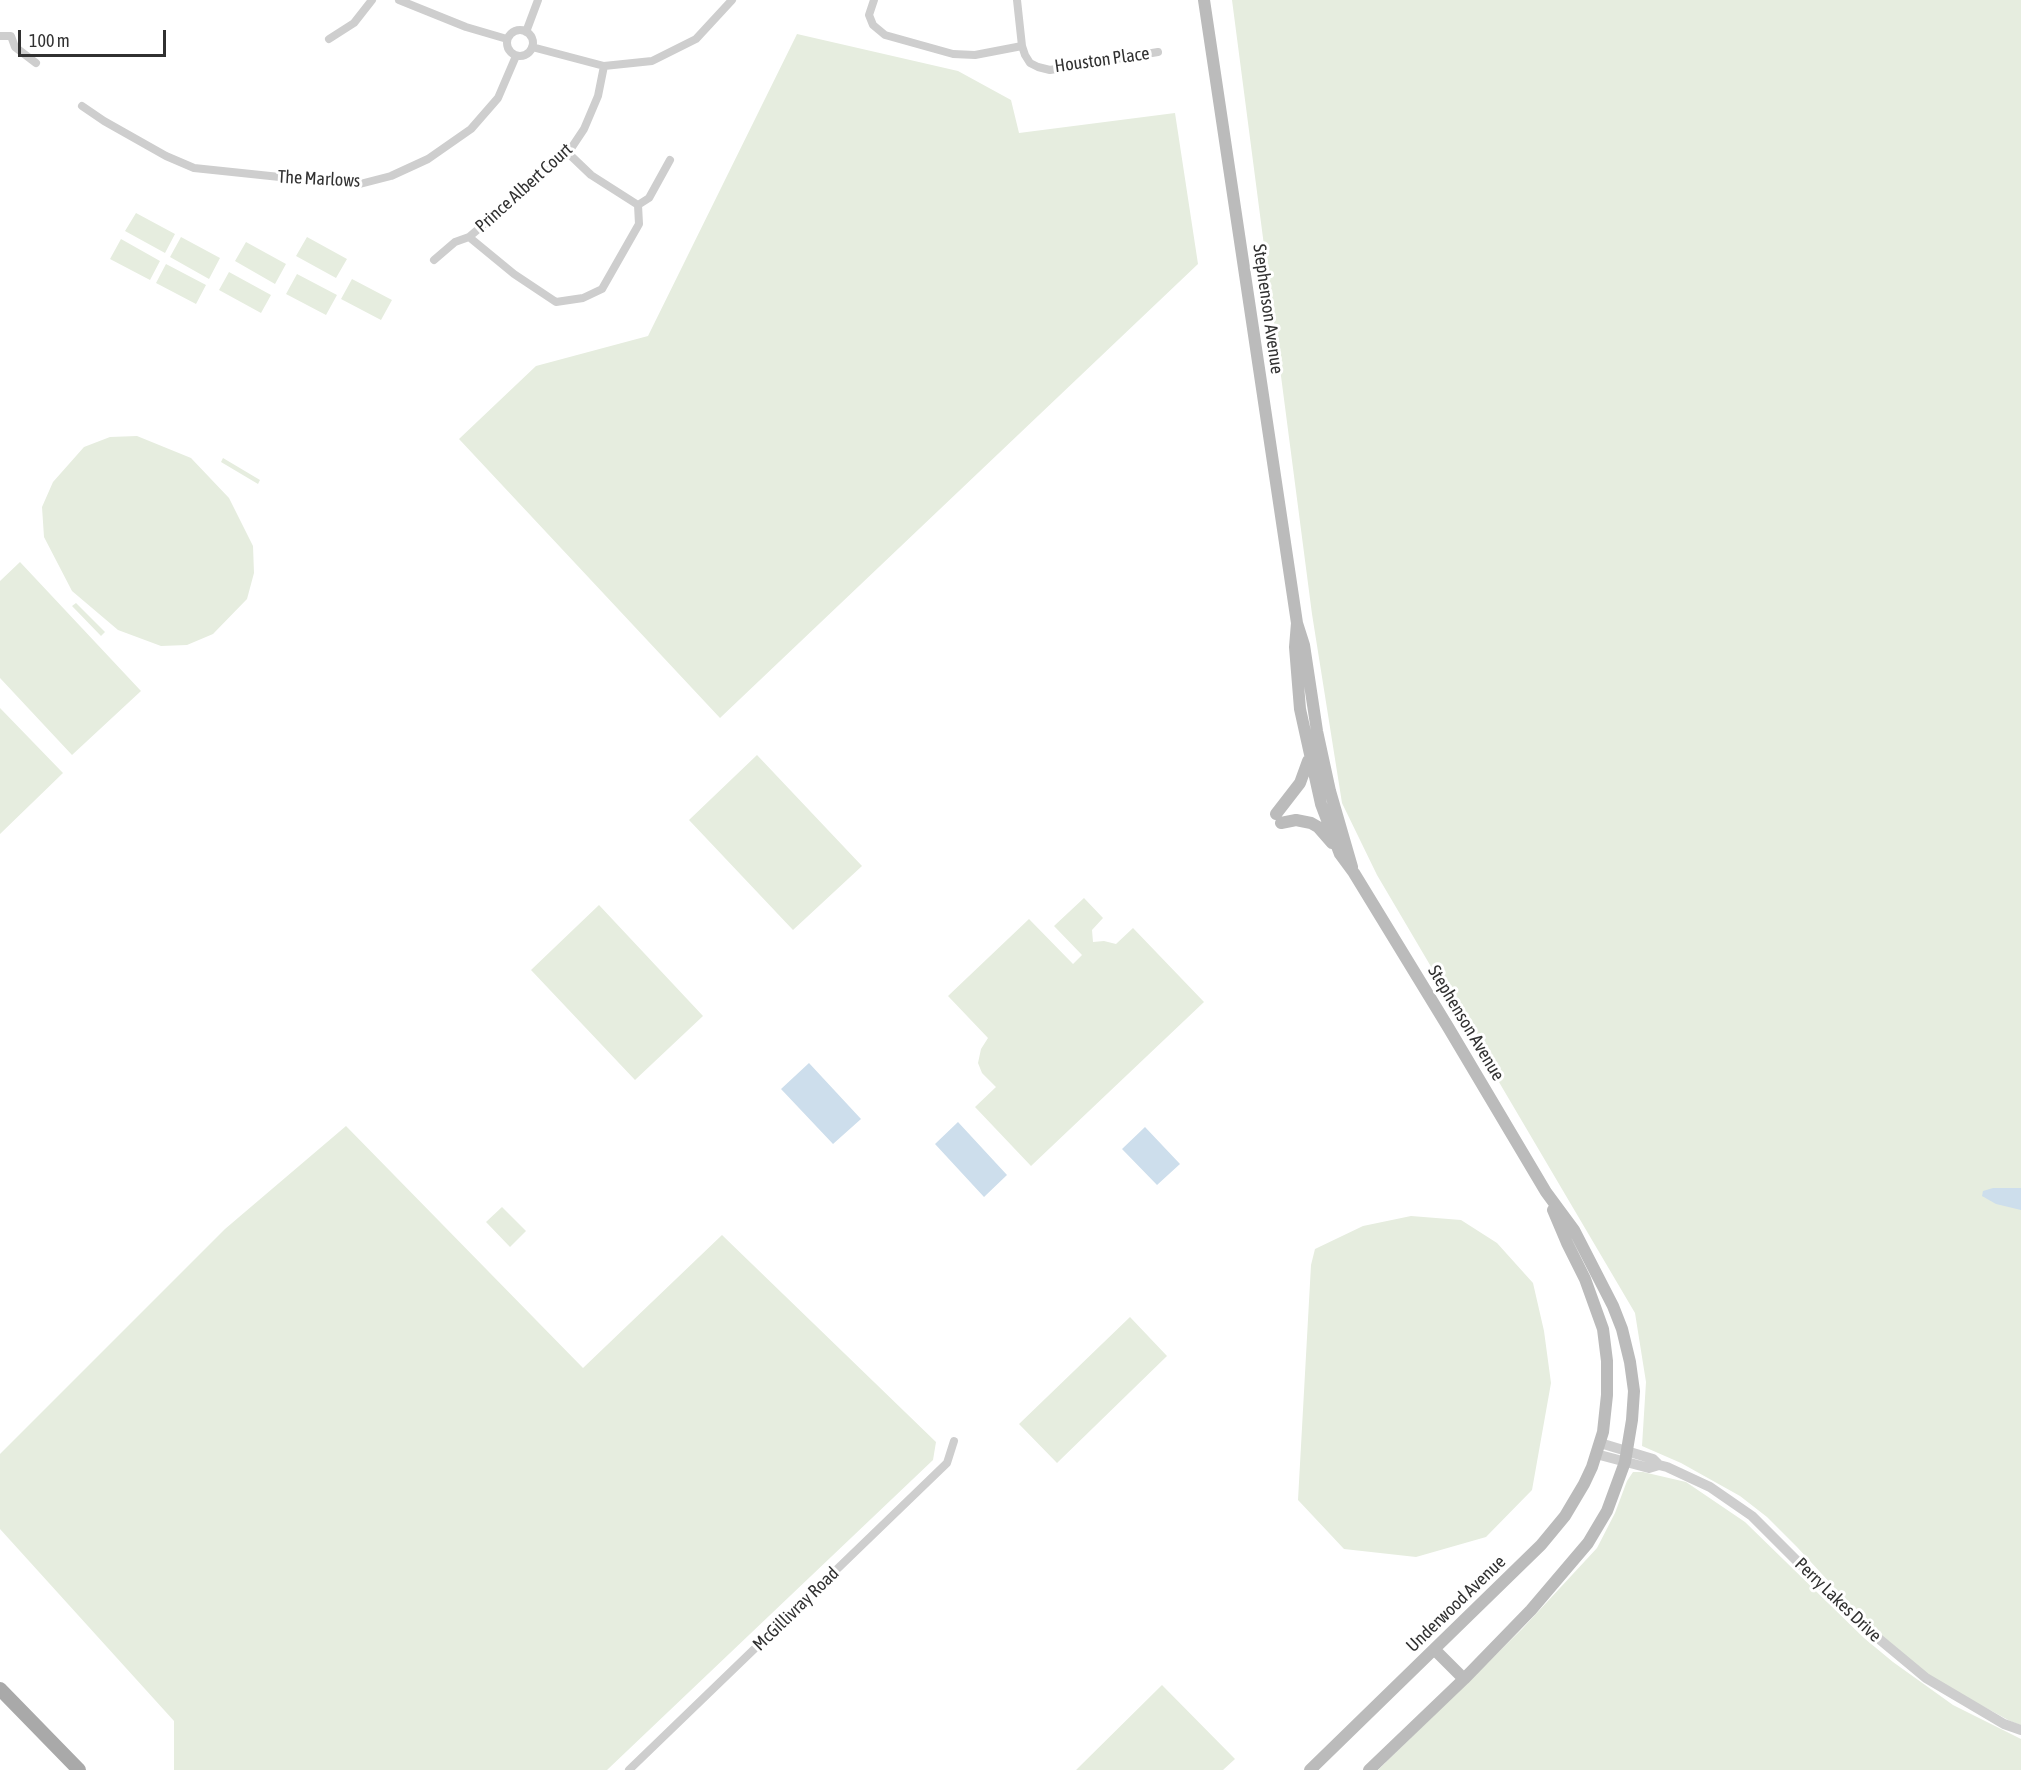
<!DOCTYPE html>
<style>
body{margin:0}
#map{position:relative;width:2021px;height:1770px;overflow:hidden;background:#fff;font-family:"Asap Condensed",sans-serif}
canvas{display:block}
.scale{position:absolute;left:18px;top:30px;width:148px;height:27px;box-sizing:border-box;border:3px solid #313131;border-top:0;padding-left:8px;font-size:18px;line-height:21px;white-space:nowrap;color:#313131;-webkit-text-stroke:4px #fff;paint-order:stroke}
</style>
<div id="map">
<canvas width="2021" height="1770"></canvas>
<div class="scale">100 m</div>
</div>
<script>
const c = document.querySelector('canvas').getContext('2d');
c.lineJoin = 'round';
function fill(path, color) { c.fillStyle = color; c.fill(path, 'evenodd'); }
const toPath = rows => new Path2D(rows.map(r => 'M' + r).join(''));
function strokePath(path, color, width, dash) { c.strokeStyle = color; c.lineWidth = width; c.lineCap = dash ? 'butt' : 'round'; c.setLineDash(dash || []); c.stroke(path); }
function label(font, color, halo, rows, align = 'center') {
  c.font = font + ' "Asap Condensed",sans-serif'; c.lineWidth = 6; c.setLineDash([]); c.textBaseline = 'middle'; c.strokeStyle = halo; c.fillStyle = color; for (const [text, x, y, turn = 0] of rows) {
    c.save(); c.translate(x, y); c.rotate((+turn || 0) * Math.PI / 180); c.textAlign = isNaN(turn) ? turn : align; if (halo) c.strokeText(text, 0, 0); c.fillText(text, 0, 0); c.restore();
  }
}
fill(toPath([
 [1232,0,2021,0,2021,1725,2010,1721,1935,1680,1868,1624,1797,1547,1767,1517,1740,1496,1681,1463,1642,1446,1646,1382,1635,1313,1377,875,1342,803,1312,614],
 [797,34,958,71,1011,100,1019,133,1175,113,1198,264,720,718,459,439,536,366,648,336],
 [136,213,175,234,165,253,125,231],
 [181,237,220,258,209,279,170,257],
 [307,237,347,259,336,278,296,256],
 [121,239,160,261,150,280,110,259],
 [246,242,286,264,275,284,235,261],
 [166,264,206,285,196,304,156,283],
 [229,272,271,295,261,313,219,290],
 [297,274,337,295,326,315,286,294],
 [352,279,392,300,381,320,341,299],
 [137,436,191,458,229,498,253,546,254,573,247,599,213,634,187,645,161,646,118,630,72,591,44,537,42,507,53,482,84,447,110,437],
 [223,458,260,480,258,484,221,462],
 [20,562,141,691,72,755,0,678,0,581],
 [76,603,105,632,101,636,72,606],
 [0,708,63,773,0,834],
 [757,755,862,866,793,930,689,820],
 [1084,898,1103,918,1092,930,1093,942,1104,941,1116,944,1133,928,1204,1002,1031,1166,975,1107,996,1087,982,1073,978,1063,981,1049,988,1038,948,996,1029,919,1073,964,1082,955,1054,926],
 [599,905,703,1016,635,1080,531,970],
 [346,1126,583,1368,722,1235,936,1442,933,1460,607,1770,174,1770,174,1721,0,1529,0,1454,225,1229],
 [502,1207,526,1231,510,1247,486,1222],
 [1411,1216,1461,1220,1497,1243,1533,1283,1544,1331,1551,1383,1532,1490,1486,1537,1416,1557,1344,1549,1298,1500,1311,1265,1315,1249,1363,1226],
 [1130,1317,1167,1356,1057,1463,1019,1424],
 [1633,1472,1643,1472,1686,1482,1745,1522,1864,1638,1893,1662,1953,1705,2021,1739,2021,1770,1378,1770,1522,1629,1597,1548,1615,1513,1627,1481],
 [1162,1685,1235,1759,1223,1770,1076,1770]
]), '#e6eddf');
fill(toPath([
 [809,1063,861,1119,833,1144,781,1089],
 [958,1122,1007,1175,984,1197,935,1144],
 [1145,1127,1180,1164,1157,1185,1122,1149],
 [1993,1188,2021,1188,2021,1210,1996,1204,1982,1196,1983,1191]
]), '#cddeec');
strokePath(toPath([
 [399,0,466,27,507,39],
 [874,0,869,15,873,25,885,35,953,54,975,55,1022,46,1017,0],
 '507 43a13 13 0 1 1 26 0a13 13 0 1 1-26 0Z',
 [526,32,538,0],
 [0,36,11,36,15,47,36,63],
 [329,39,354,23,372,0],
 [1022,46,1025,55,1030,63,1038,67,1050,70,1158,52],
 [532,47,604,66,652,61,696,39,732,0],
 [82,106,104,121,166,156,194,168,356,185,391,176,428,159,471,129,498,98,516,56],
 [568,153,591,175,638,205,649,198,670,160],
 [469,237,514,274,556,302,583,298,602,289,639,224,638,205],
 [434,260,455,242,469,237,568,153,584,129,598,96,604,66],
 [629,1770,947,1463,954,1441]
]), '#cecece', 8);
strokePath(toPath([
 [1600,1443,1653,1459,1659,1465],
 [1596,1454,1649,1468,1659,1465,1667,1467,1710,1487,1752,1516,1855,1619,1926,1678,2004,1724,2021,1730]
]), '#cecece', 10);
strokePath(toPath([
 [1204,0,1297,623,1304,645,1317,731,1330,791,1352,867],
 [1297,623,1295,647,1300,709,1321,804,1340,854,1354,873,1448,1027,1546,1192,1574,1230,1613,1306,1622,1329,1630,1362,1634,1391,1632,1420,1625,1462,1607,1511,1588,1543,1531,1610,1464,1679,1369,1770],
 [1276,814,1300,783,1308,761],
 [1281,823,1296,820,1311,823,1318,827,1332,843],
 [1435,1650,1464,1679],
 [1310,1770,1541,1545,1565,1516,1584,1484,1592,1467,1603,1432,1607,1395,1607,1361,1603,1329,1585,1279,1567,1243,1553,1210]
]), '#bbb', 12);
strokePath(toPath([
 [0,1689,79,1770]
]), '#a9a9a9', 14);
label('18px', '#313131', '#fff', [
 ["Houston Place",1102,60,-8],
 ["The Marlows",319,179,3],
 ["Prince Albert Court",524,188,-42],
 ["Stephenson Avenue",1268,309,82],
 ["Stephenson Avenue",1466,1023,59],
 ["Perry Lakes Drive",1838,1600,44],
 ["Underwood Avenue",1456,1604,-44],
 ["McGillivray Road",796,1609,-44]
]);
</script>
